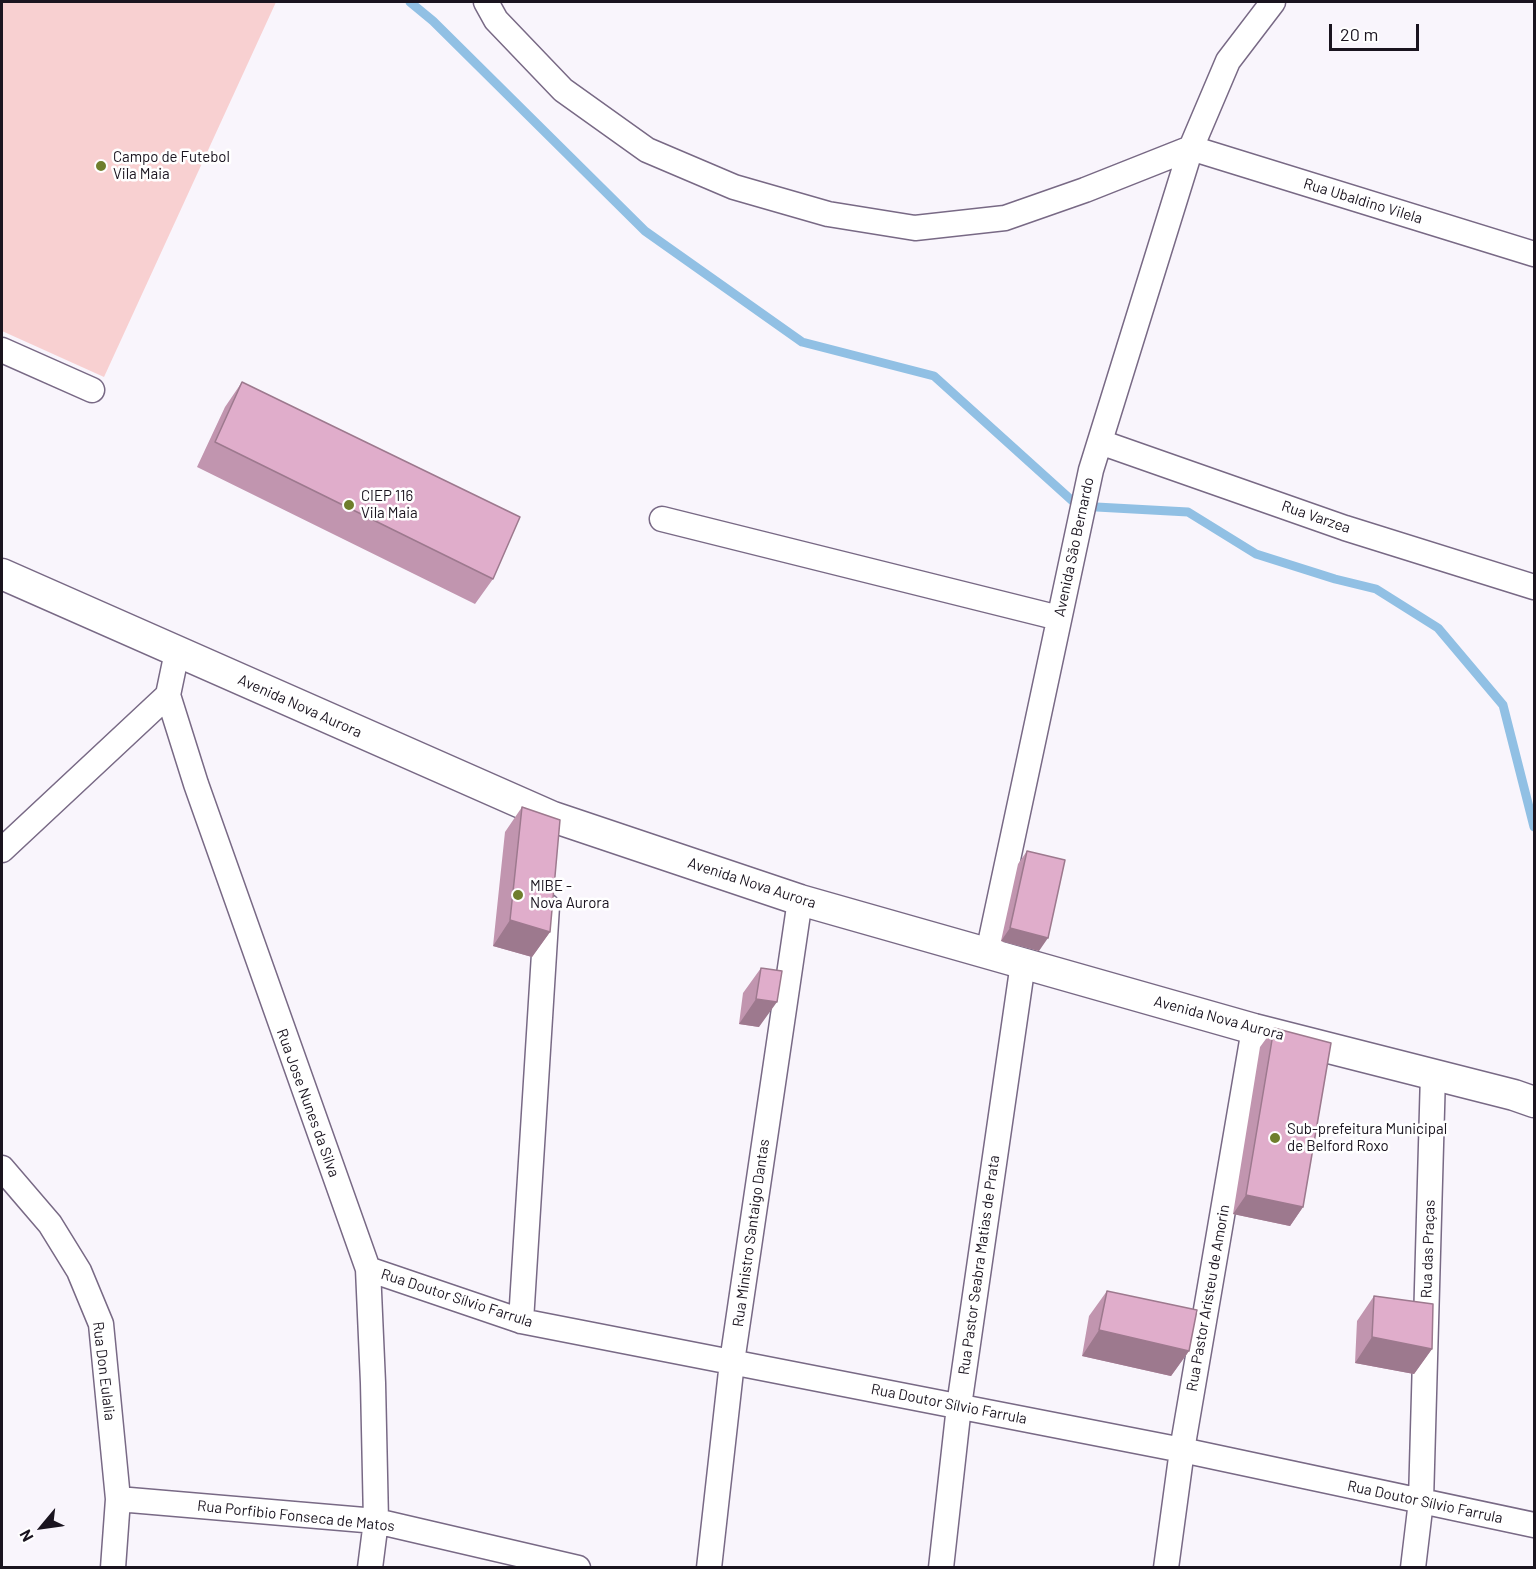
<!DOCTYPE html>
<meta charset="utf-8">
<style>
body{margin:0}
#map{position:relative;width:1536px;height:1569px;overflow:hidden;background:#f9f5fc;font-family:Barlow,sans-serif}
canvas{display:block}
.frame{position:absolute;inset:0;border:3px solid #1a141f;pointer-events:none}
.north{position:absolute;left:12px;top:1497px;width:60px;height:60px;-webkit-text-stroke:4px #fff;paint-order:stroke;rotate:241deg;font-size:16px;font-weight:700;line-height:24px;text-align:center;color:#1a141f}
.north::after{content:'';display:block;margin:auto;width:21px;height:27px;background:#1a141f;clip-path:polygon(50% 0,100% 100%,50% 72%,0 100%)}
.scale{position:absolute;left:1329px;top:24px;width:90px;height:27px;box-sizing:border-box;border:3px solid #1a141f;border-top:0;padding-left:8px;font-size:18px;line-height:21px;white-space:nowrap;color:#1a141f;-webkit-text-stroke:4px #fff;paint-order:stroke}
</style>
<div id="map">
<canvas width="1536" height="1569"></canvas>
<div class="frame"></div>
<div class="north">N</div>
<div class="scale">20 m</div>
</div>
<script>
const c = document.querySelector('canvas').getContext('2d');
c.lineJoin = 'round';
function fill(path, color) { c.fillStyle = color; c.fill(path, 'evenodd'); }
const toPath = rows => new Path2D(rows.map(r => 'M' + r).join(''));
function strokePath(path, color, width, dash) { c.strokeStyle = color; c.lineWidth = width; c.lineCap = dash ? 'butt' : 'round'; c.setLineDash(dash || []); c.stroke(path); }
function label(font, color, halo, rows, align = 'center') {
  c.font = font + ' Barlow,sans-serif'; c.lineWidth = 5; c.setLineDash([]); c.textBaseline = 'middle'; c.strokeStyle = halo; c.fillStyle = color; for (const [text, x, y, turn = 0] of rows) {
    c.save(); c.translate(x, y); c.rotate((+turn || 0) * Math.PI / 180); c.textAlign = isNaN(turn) ? turn : align; if (halo) c.strokeText(text, 0, 0); c.fillText(text, 0, 0); c.restore();
  }
}
fill(toPath([
 [2,2,276,2,104,377,2,331]
]), '#f8d0d1');
strokePath(toPath([
 [410,2,433,21,645,231,802,342,934,376,1078,506,1188,512,1256,554,1335,579,1376,589,1438,628,1503,705,1534,827]
]), '#91c0e4', 9);
const minor = toPath([
 [486,2,496,20,563,90,647,150,734,187,828,214,915,228,1005,218,1085,190,1191,148,1534,254],
 [2,350,92,390],
 [1100,442,1345,528,1534,587],
 [662,519,1059,618],
 [177,652,168,695,196,784,368,1269,373,1383,376,1521,370,1568],
 [2,850,168,695],
 [988,953,1091,470,1191,148,1228,61,1273,2],
 [2,1168,50,1224,79,1271,101,1324,118,1499,113,1568],
 [368,1269,521,1321,1182,1450,1534,1525],
 [521,1321,547,906],
 [118,1499,376,1521,578,1568],
 [709,1568,732,1362,800,900],
 [941,1568,959,1406,1023,963],
 [1166,1568,1182,1450,1254,1029],
 [1413,1568,1421,1501,1433,1074]
]);
const tertiary = toPath([
 [2,574,553,817,800,900,1254,1029,1514,1095,1534,1102]
]);
strokePath(minor, '#786985', 27);
strokePath(tertiary, '#786985', 33);
strokePath(minor, '#fff', 24);
strokePath(tertiary, '#fff', 30);
fill(toPath([
 [242,382,493,579,475,604,197,467,225,407],
 [522,807,550,932,532,957,493,946,505,832],
 [1027,851,1039,951,1001,941,1018,864],
 [761,968,759,1027,739,1024,743,993],
 [1274,1028,1303,1207,1290,1226,1233,1214,1260,1047],
 [1107,1291,1189,1351,1171,1376,1082,1356,1089,1316],
 [1374,1296,1432,1349,1414,1374,1355,1363,1357,1321]
]), '#c195af');
fill(toPath([
 [510,920,550,932,532,957,493,946],
 [1010,928,1048,938,1039,951,1001,941],
 [756,999,777,1002,759,1027,739,1024],
 [1246,1195,1303,1207,1290,1226,1233,1214],
 [1099,1330,1189,1351,1171,1376,1082,1356],
 [1372,1337,1432,1349,1414,1374,1355,1363]
]), '#9d798e');
const building = toPath([
 [242,382,520,517,493,579,215,442,242,382],
 [522,807,560,820,550,932,510,920,522,807],
 [1027,851,1065,860,1048,938,1010,928,1027,851],
 [761,968,782,971,777,1002,756,999,761,968],
 [1274,1028,1331,1043,1303,1207,1246,1195,1274,1028],
 [1107,1291,1197,1310,1189,1351,1099,1330,1107,1291],
 [1374,1296,1433,1304,1432,1349,1372,1337,1374,1296]
]);
fill(building, '#e0adcb');
strokePath(building, '#9d798e', 1.5);
for (const [x, y, r, color] of [
 [101,166,6,"#6f7e2c"],
 [349,505,6,"#6f7e2c"],
 [518,895,6,"#6f7e2c"],
 [1275,1138,6,"#6f7e2c"]
]) { const dot = new Path2D(); dot.arc(x, y, r, 0, 2 * Math.PI); c.fillStyle = color; c.fill(dot); strokePath(dot, '#fff', 2); }
label('15px', '#1a141f', '#fff', [
 ["Campo de Futebol",113,157],
 ["Vila Maia",113,174],
 ["CIEP 116",361,496],
 ["Vila Maia",361,513],
 ["MIBE -",530,886],
 ["Nova Aurora",530,903],
 ["Sub-prefeitura Municipal",1287,1129],
 ["de Belford Roxo",1287,1146]
], 'left');
label('15px', '#1a141f', '#fff', [
 ["Rua Ubaldino Vilela",1363,201,17],
 ["Rua Varzea",1316,517,19],
 ["Avenida São Bernardo",1074,547,-78],
 ["Avenida Nova Aurora",300,706,24],
 ["Avenida Nova Aurora",752,883,18],
 ["Avenida Nova Aurora",1219,1018,15],
 ["Rua Jose Nunes da Silva",308,1103,70],
 ["Rua Ministro Santaigo Dantas",751,1233,-82],
 ["Rua das Praças",1428,1249,-88],
 ["Rua Pastor Seabra Matias de Prata",979,1265,-82],
 ["Rua Doutor Sílvio Farrula",457,1298,18],
 ["Rua Pastor Aristeu de Amorin",1208,1298,-80],
 ["Rua Don Eulalia",104,1371,83],
 ["Rua Doutor Sílvio Farrula",949,1404,11],
 ["Rua Doutor Sílvio Farrula",1425,1502,12],
 ["Rua Porfibio Fonseca de Matos",296,1516,6]
]);
</script>
